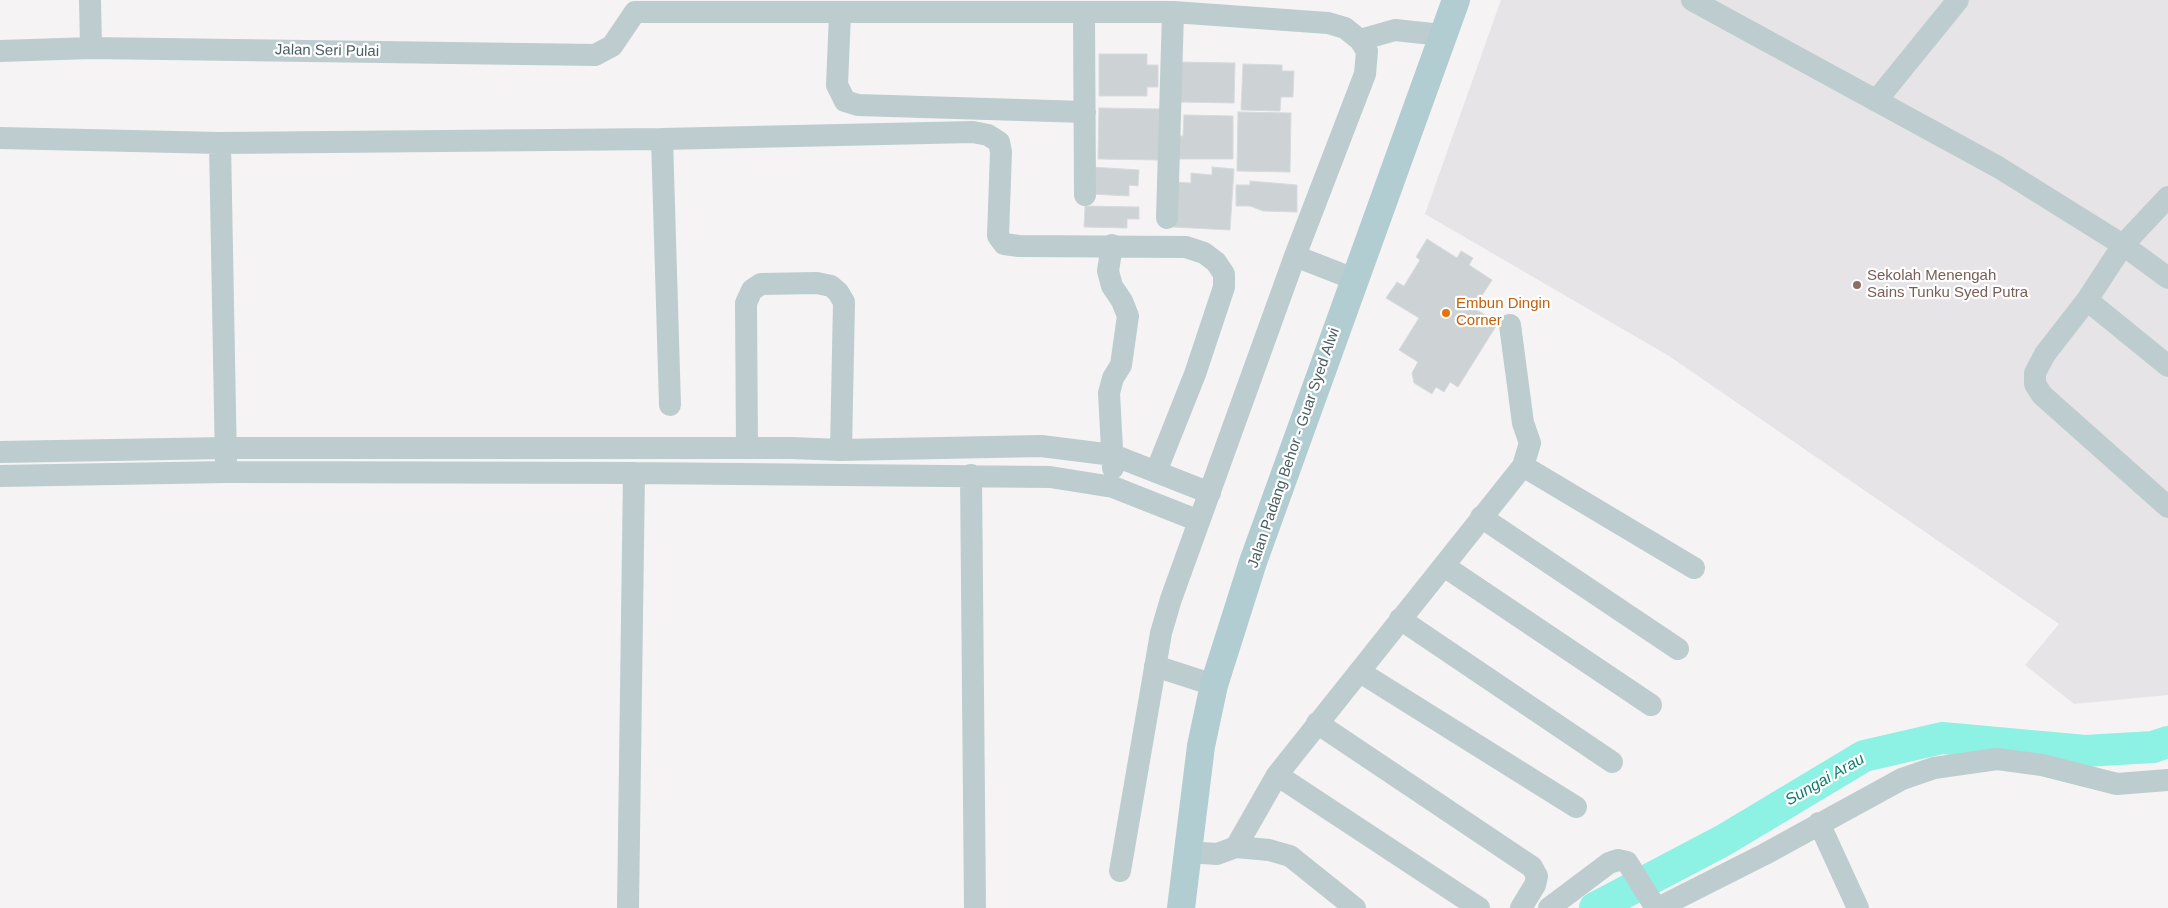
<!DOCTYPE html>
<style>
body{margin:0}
canvas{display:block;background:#f5f3f3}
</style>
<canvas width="2168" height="908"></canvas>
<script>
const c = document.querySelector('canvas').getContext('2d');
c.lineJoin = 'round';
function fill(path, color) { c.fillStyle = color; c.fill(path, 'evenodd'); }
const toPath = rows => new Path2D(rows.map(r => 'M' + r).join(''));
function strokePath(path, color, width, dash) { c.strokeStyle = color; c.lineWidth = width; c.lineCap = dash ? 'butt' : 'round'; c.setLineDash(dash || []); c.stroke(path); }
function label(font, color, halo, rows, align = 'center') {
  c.font = font + ' Helvetica,sans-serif'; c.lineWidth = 4.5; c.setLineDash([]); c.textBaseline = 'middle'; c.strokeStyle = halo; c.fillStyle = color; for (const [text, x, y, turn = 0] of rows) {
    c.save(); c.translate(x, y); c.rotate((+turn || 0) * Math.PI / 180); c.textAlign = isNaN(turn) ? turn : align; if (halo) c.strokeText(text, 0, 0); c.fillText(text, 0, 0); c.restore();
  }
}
fill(toPath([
 [1501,0,2168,0,2168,695,2074,704,2025,665,2059,624,1669,356,1425,214]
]), '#e6e4e6');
strokePath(toPath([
 [1595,908,1724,840,1864,756,1942,738,2085,751,2153,747,2168,742]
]), '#8df1e4', 32);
const building = toPath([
 [1099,54,1147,54,1147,65,1158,65,1158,87,1147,87,1147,96,1099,96,1099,54],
 [1180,62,1235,63,1234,103,1179,102,1180,62],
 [1243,64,1282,65,1282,71,1294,71,1293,97,1281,97,1280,111,1241,110,1243,64],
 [1099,108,1160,109,1159,160,1098,159,1099,108],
 [1238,112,1291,113,1290,172,1237,171,1238,112],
 [1184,115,1233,116,1233,159,1176,159,1176,136,1183,136,1184,115],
 [1092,167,1139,170,1138,186,1129,185,1129,196,1090,194,1092,167],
 [1212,167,1234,169,1230,230,1173,227,1175,182,1191,183,1191,173,1212,175,1212,167],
 [1250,181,1297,185,1297,212,1263,211,1250,206,1236,206,1236,185,1250,185,1250,181],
 [1085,206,1139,207,1139,219,1127,219,1127,228,1084,227,1085,206],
 [1427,239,1457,258,1461,251,1473,258,1469,265,1492,280,1474,308,1498,323,1458,387,1450,382,1444,392,1436,387,1432,394,1414,383,1412,373,1418,362,1399,350,1419,318,1386,298,1397,282,1404,286,1420,260,1416,257,1427,239]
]);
fill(building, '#cdd2d5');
strokePath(building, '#d7dbde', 1);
strokePath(toPath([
 [90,0,91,48],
 [1692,0,1998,167,2123,245,2168,278],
 [635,12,1173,12,1328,23,1345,28,1360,40,1367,51,1365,74,1295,256,1171,599,1161,633,1120,871],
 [1084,13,1085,195],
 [840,14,837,85,845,101,858,105,1085,112],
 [1360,40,1395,30,1442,35],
 [0,51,91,48,595,55,612,46,635,12],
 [1876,101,1958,0],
 [0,138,220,143,662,139,973,132,988,135,999,142,1001,152,998,236,1004,244,1019,246,1186,247,1204,253,1216,262,1224,274,1224,287,1195,374,1156,472],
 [662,139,670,405],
 [220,143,226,464],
 [2168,197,2123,245,2087,300,2045,354,2035,373,2035,384,2042,395,2168,507],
 [1167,218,1173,12],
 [1112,245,1108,271,1112,286,1122,301,1128,316,1121,365,1113,378,1109,393,1113,468],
 [1295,256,1354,279],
 [2087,300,2168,366],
 [747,448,746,303,752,290,761,284,817,283,831,286,838,292,844,302,841,450],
 [0,452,225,448,792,448,841,450,1041,446,1113,455,1210,493],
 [1523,466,1694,568],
 [971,475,975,908],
 [0,476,227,472,634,473,1050,477,1113,487,1199,521],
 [1481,517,1678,649],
 [1444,566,1651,705],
 [1400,619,1612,762],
 [1155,666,1214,685],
 [1360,672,1576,807],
 [1317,723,1532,867,1537,876,1535,885,1521,908],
 [1277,775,1479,908],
 [1819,823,1858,908],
 [1236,847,1277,775,1523,466,1530,443,1523,423,1510,325],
 [1187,852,1217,854,1236,847,1269,850,1290,856,1355,908],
 [628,908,634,473],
 [1549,908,1609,863,1618,860,1627,862,1656,908],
 [1658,908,1765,854,1902,779,1934,768,1997,759,2042,765,2117,784,2168,780]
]), '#bdcdcf', 22);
strokePath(toPath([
 [1181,908,1201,746,1214,685,1253,562,1456,0]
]), '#b2cdd2', 28);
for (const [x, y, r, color] of [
 [1857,285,5,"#8d6e63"],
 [1446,313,5,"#e8710a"]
]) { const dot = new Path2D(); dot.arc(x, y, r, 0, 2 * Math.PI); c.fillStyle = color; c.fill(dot); strokePath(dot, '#fff', 2); }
label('15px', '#495e61', '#fff', [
 ["Jalan Seri Pulai",327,51,1],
 ["Jalan Padang Behor - Guar Syed Alwi",1294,448,-71]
]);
label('15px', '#785e54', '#fff', [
 ["Sekolah Menengah",1867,276],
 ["Sains Tunku Syed Putra",1867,293]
], 'left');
label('15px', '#c56008', '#fff', [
 ["Embun Dingin",1456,304],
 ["Corner",1456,321]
], 'left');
label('italic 16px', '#0a7e6f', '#fff', [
 ["Sungai Arau",1825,780,-30]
]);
</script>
